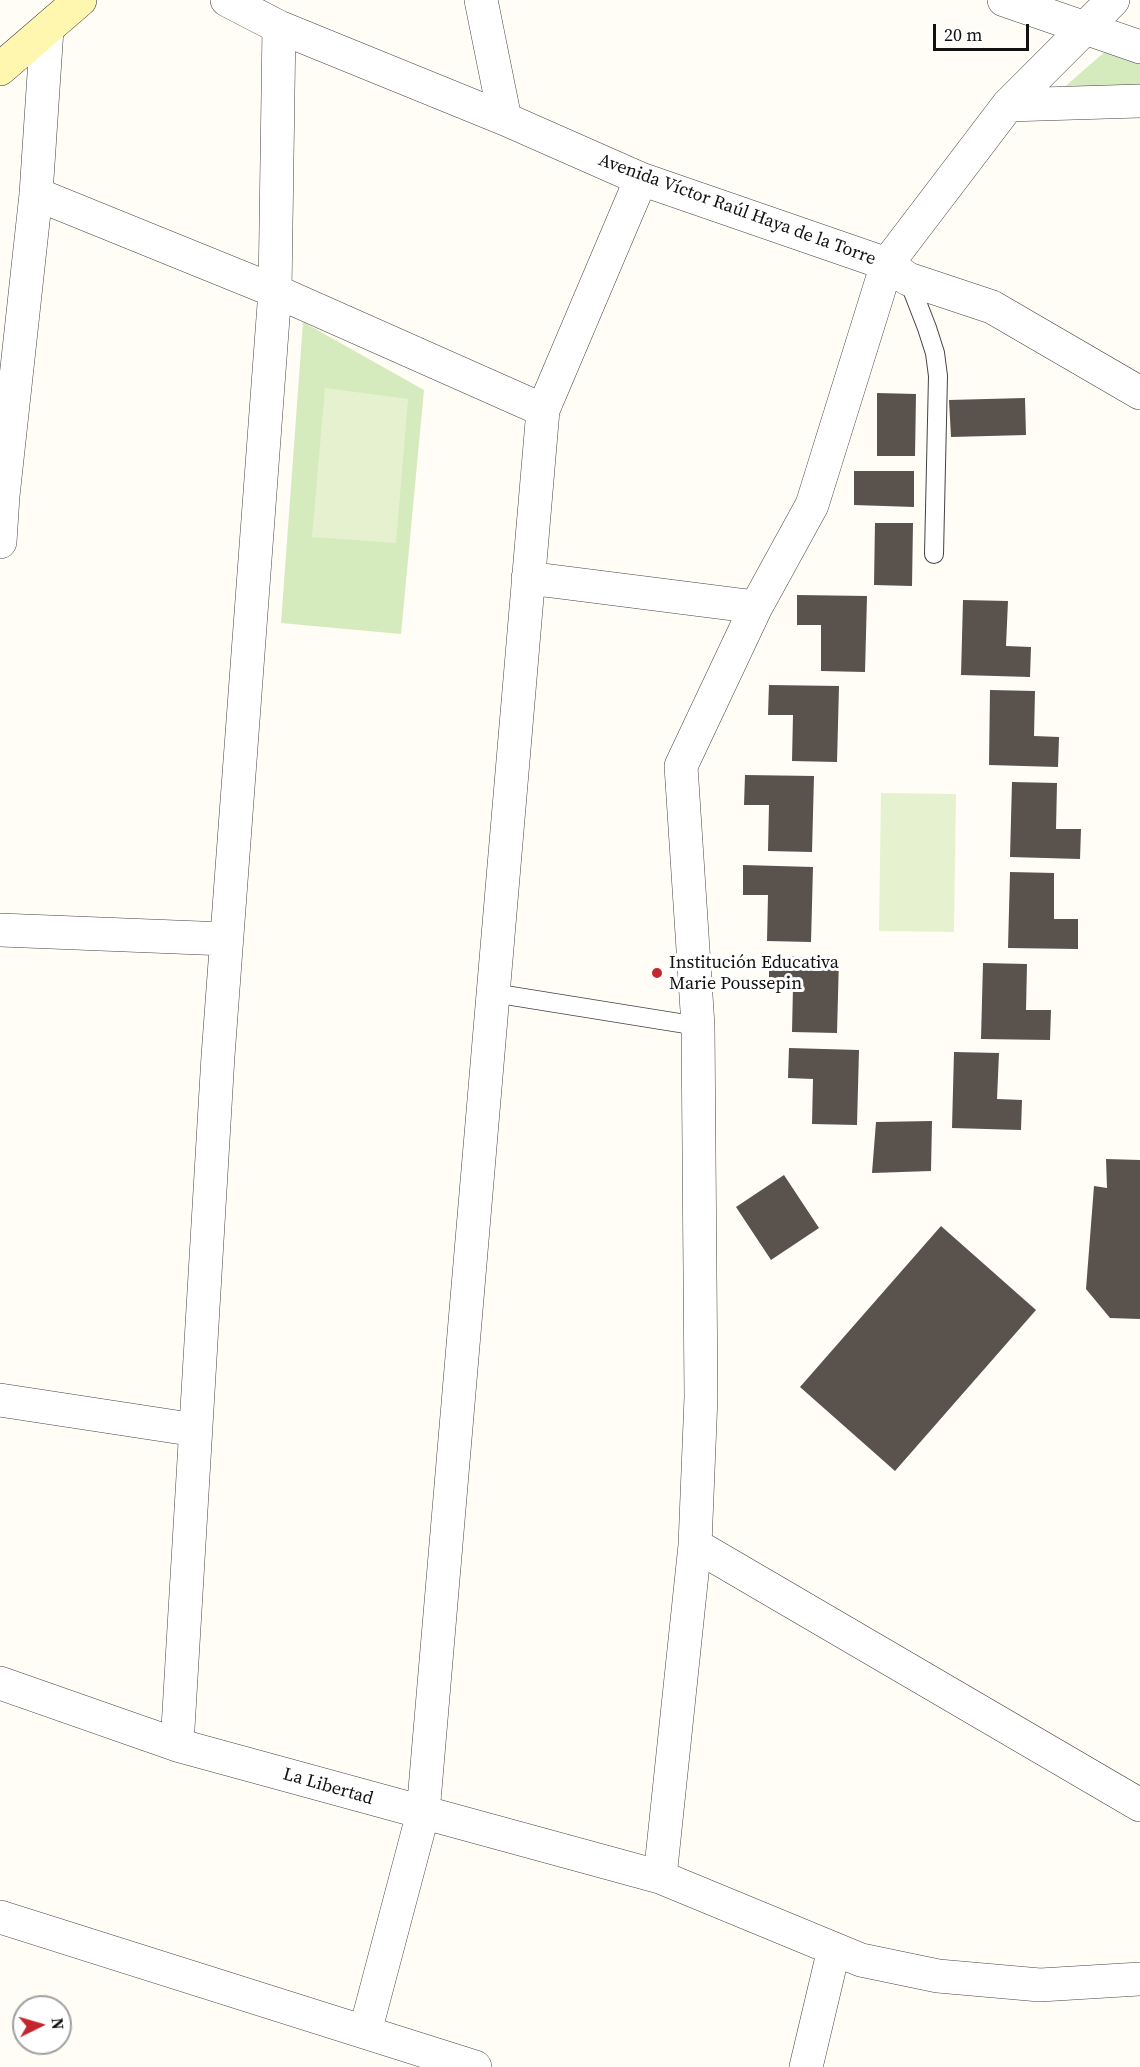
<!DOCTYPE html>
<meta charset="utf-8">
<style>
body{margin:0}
#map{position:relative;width:1140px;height:2067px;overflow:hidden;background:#fffdf5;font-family:"Source Serif 4",serif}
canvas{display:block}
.north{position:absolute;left:12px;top:1995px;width:60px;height:60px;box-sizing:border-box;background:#fff;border:2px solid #a0a0a0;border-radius:50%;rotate:85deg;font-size:16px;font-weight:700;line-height:24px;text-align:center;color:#111}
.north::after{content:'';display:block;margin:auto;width:21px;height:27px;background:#c4262e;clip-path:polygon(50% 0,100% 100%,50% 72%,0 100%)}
.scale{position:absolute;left:933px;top:24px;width:96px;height:27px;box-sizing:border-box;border:3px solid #111;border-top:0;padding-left:8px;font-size:18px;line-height:21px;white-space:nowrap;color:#111;-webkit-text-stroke:4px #fff;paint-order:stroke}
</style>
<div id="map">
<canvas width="1140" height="2067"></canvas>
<div class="north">N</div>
<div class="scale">20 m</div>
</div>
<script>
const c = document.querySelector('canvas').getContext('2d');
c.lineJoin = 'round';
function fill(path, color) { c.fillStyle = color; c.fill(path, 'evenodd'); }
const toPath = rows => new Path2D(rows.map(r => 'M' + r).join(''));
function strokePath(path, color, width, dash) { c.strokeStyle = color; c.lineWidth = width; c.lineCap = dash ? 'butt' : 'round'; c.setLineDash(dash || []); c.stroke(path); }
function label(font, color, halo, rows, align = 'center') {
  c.font = font + ' "Source Serif 4",serif'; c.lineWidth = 6; c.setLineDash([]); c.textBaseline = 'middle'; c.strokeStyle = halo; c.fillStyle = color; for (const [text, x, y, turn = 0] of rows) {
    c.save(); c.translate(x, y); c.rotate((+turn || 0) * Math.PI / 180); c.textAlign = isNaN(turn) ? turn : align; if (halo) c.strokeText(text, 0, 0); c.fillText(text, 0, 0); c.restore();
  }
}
fill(toPath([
 [1108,49,1140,61,1140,89,1061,90],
 [303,322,424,390,401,634,281,623]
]), '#d5ebbd');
fill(toPath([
 [325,388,408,399,396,543,312,537],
 [881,793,956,794,954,932,879,931]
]), '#e6f2cf');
fill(toPath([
 [877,393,916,394,915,456,877,456],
 [1025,398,1026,435,951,437,949,400],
 [854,471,914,471,914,507,854,505],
 [875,523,913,523,912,586,874,585],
 [797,595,867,596,865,672,821,671,821,625,797,625],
 [963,600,1008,601,1006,646,1031,647,1030,677,961,675],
 [769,685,839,686,837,762,792,761,793,715,768,715],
 [990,690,1035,691,1034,736,1059,737,1058,767,989,765],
 [745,775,814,776,812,852,768,851,769,805,744,805],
 [1012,782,1057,783,1056,829,1081,829,1080,859,1010,857],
 [743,865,813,867,811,942,767,941,768,895,743,895],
 [1010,872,1054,873,1054,919,1078,919,1078,949,1008,948],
 [769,956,839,958,837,1033,792,1032,793,987,769,986],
 [983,963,1027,964,1026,1010,1051,1010,1050,1040,981,1039],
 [789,1048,859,1050,857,1125,812,1124,813,1079,788,1078],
 [954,1052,999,1053,997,1099,1022,1100,1021,1130,952,1128],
 [932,1121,931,1171,872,1173,876,1122],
 [1106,1159,1140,1160,1140,1319,1110,1318,1086,1289,1094,1186,1107,1188],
 [784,1175,819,1228,771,1260,736,1207],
 [941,1226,1036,1310,895,1471,800,1387]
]), '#5a524d');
const lane = toPath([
 [908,279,927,328,935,353,938,376,934,554],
 [493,993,698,1026]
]);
const street = toPath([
 [227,0,279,27,505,119,641,179,887,264,908,279,992,307,1140,393],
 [481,0,505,119],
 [1004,0,1140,47],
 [1008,105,1140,101],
 [36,194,275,291,543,410],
 [0,542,3,496,36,194,47,29],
 [528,578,756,607],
 [0,930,226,939],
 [0,1400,196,1430],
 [695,1545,1140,1805],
 [0,1683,177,1745,660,1877,861,1960,938,1976,1040,1985,1140,1979],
 [177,1745,218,1056,275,291,279,27],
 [660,1877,695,1545,701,1397,698,1026,681,766,756,607,812,505,887,264,1008,105,1113,0],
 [0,1917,475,2067],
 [365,2032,423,1813,543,410,641,179],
 [806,2067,834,1949]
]);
const secondary = toPath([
 [0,69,80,0]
]);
strokePath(lane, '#444', 20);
strokePath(street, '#444', 34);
strokePath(secondary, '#333', 34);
strokePath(lane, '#fff', 18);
strokePath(street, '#fff', 33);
strokePath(secondary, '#fff6b0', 33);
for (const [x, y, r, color] of [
 [657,973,6,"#c4262e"]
]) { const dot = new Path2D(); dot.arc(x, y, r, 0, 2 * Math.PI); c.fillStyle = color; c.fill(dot); strokePath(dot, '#fff', 2); }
label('18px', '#111', '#fff', [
 ["Avenida Víctor Raúl Haya de la Torre",737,210,20],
 ["La Libertad",328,1787,16]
]);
label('18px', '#111', '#fff', [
 ["Institución Educativa",669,963],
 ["Marie Poussepin",669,984]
], 'left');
</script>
